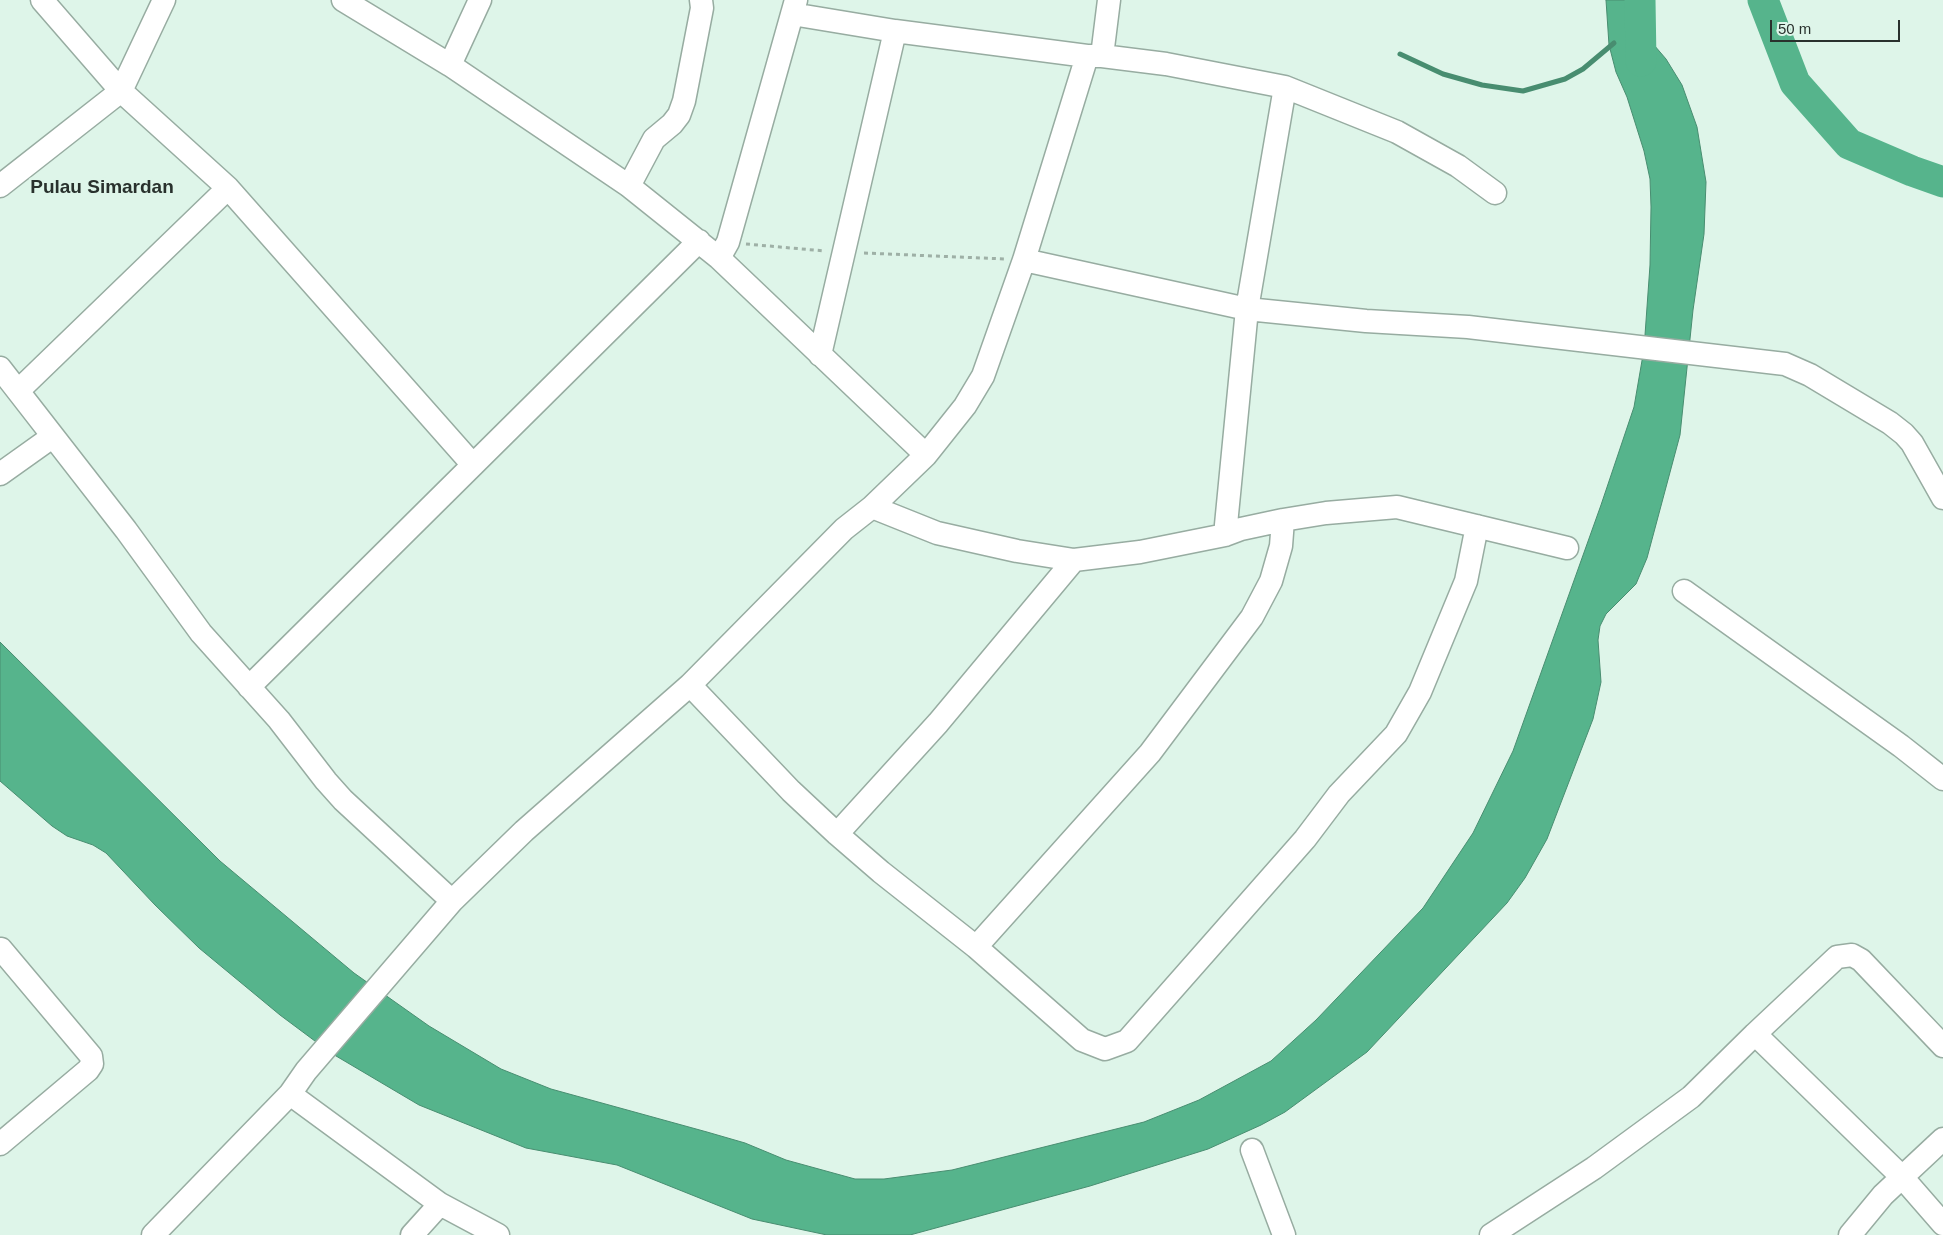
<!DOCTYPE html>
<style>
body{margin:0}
#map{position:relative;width:1943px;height:1235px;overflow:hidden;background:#def5e9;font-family:Helvetica,sans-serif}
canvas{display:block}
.scale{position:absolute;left:1770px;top:20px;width:130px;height:22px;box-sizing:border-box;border:2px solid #29312d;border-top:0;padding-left:6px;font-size:15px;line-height:18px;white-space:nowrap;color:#29312d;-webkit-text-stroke:4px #def5e9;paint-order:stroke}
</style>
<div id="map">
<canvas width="1943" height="1235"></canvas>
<div class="scale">50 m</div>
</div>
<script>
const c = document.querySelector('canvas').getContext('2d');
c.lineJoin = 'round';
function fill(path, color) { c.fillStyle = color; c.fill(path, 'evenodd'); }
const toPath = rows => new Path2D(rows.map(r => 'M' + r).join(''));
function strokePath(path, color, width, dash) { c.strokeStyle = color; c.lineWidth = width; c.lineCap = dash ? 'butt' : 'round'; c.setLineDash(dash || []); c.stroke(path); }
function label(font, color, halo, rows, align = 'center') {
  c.font = font + ' Helvetica,sans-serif'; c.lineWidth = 5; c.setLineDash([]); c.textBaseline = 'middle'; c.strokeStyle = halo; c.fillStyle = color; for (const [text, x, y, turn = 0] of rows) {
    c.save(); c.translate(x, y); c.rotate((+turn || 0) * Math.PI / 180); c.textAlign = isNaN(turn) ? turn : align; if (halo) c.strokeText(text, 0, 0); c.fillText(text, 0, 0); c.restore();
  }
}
const water = toPath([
 [1606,0,1637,0,1639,18,1648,38,1666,59,1682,85,1697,127,1706,182,1704,234,1693,310,1680,435,1647,558,1636,584,1606,614,1600,626,1598,640,1601,682,1593,719,1547,839,1525,878,1507,903,1367,1052,1285,1112,1261,1125,1208,1149,1090,1186,910,1235,827,1235,752,1219,617,1165,526,1148,419,1105,331,1053,280,1015,199,948,155,905,106,853,93,845,67,836,52,826,0,781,0,642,220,861,354,973,429,1026,501,1069,551,1089,707,1132,745,1143,786,1160,855,1179,884,1179,952,1170,1144,1122,1199,1100,1271,1061,1316,1020,1423,908,1473,833,1513,751,1601,505,1634,407,1644,349,1650,265,1651,207,1650,179,1644,151,1627,97,1616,72,1609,45,1606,0]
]);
fill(water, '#56b48c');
strokePath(water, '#488d70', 1);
strokePath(toPath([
 [1400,54,1443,74,1482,85,1523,91,1565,79,1583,69,1614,43]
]), '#488d70', 5);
strokePath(toPath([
 [1640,0,1641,61],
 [1763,0,1795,83,1849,144,1912,171,1943,182]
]), '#56b48c', 31);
const minor = toPath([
 [42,0,121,91,228,188,473,465],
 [343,0,450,65,629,186,719,258,926,455],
 [792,14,895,31,1087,56,1102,56,1166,64,1285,87,1397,132,1458,166,1495,193],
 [1102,56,1109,0],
 [450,65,480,0],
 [0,186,121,91,164,0],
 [629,186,654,139,672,124,679,115,684,101,702,8,701,0],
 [719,258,728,242,796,0],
 [1024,260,1247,309,1366,321,1468,327,1785,364,1810,375,1890,423,1904,434,1912,443,1943,498],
 [820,355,895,31],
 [0,368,126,530,201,633,279,720,326,781,343,800,452,901],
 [18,391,228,188],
 [0,474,52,437],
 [872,507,937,533,1017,551,1074,560,1140,552,1225,535,1241,529,1283,520,1326,513,1397,507,1567,548],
 [1225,535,1247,309,1285,87],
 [1684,591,1901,746,1943,779],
 [690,685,791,791,837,834,881,872,976,947,1082,1040,1105,1049,1127,1041,1305,839,1339,794,1396,734,1420,692,1466,581,1477,526],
 [249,687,699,241],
 [837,834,938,723,1074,560],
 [976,947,1150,753,1252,617,1271,581,1281,546,1283,520],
 [1755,1034,1902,1177,1943,1224],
 [290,1094,440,1204,498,1235],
 [0,1144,88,1070,92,1064,91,1056,1,949],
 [1252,1150,1284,1235],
 [153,1235,290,1094,306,1071,452,901,524,831,690,685,844,529,872,507,926,455,965,406,983,376,1024,260,1087,56],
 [412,1235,440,1204],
 [1491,1235,1594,1168,1691,1097,1755,1034,1837,957,1852,955,1861,960,1943,1046],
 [1850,1235,1883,1195,1943,1139]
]);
strokePath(minor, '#97aca1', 25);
strokePath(toPath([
 [746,244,825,251],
 [864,253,1005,259]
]), '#9eb0a6', 3, [4, 4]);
strokePath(minor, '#fff', 22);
label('bold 19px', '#29312d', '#def5e9', [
 ["Pulau Simardan",102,188]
]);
</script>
